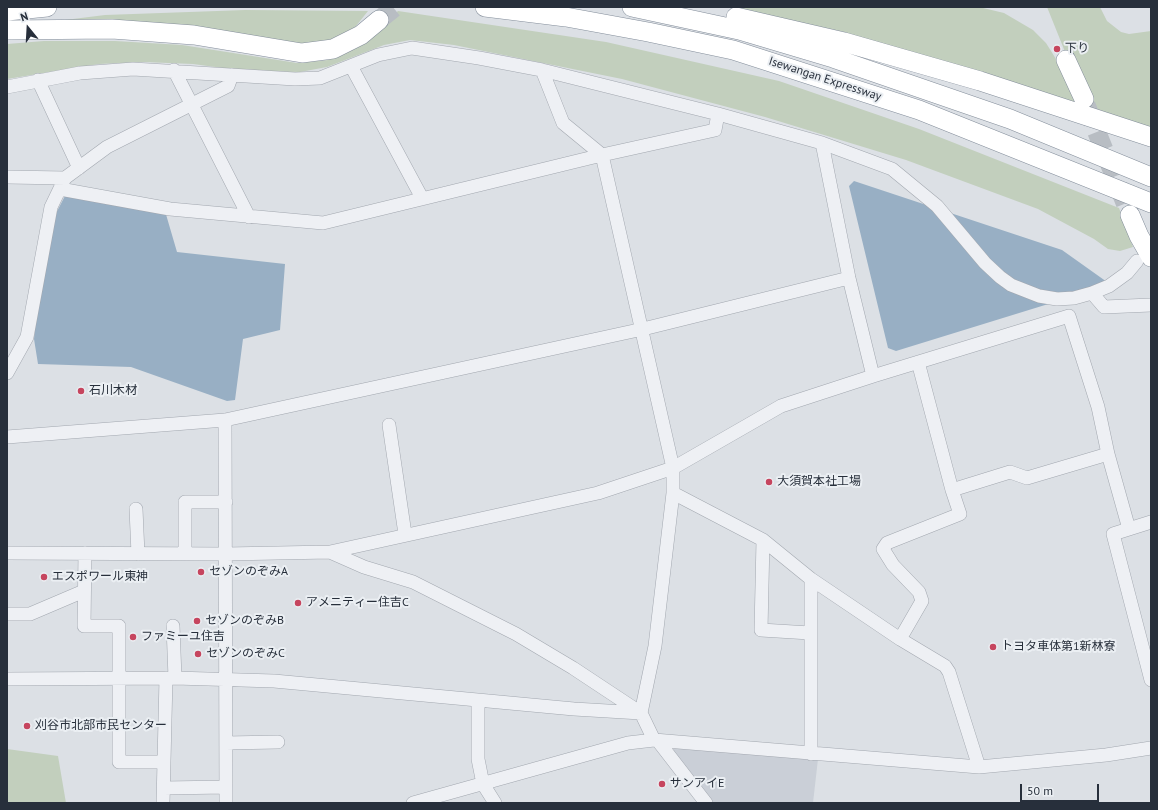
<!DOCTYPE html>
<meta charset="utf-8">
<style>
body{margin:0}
#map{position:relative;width:1158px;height:810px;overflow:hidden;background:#dce0e5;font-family:"PT Sans",sans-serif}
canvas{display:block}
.frame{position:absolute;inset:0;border:8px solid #272f3b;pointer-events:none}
.north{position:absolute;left:8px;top:8px;width:40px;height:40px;-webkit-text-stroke:3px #ebeff3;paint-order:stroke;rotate:342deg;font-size:11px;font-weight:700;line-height:16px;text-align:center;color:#272f3b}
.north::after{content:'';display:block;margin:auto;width:14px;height:18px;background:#272f3b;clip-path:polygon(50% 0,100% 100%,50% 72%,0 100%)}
.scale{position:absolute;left:1020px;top:784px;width:79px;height:18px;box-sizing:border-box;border:2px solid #272f3b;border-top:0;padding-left:5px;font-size:12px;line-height:14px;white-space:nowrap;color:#272f3b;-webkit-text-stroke:3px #ebeff3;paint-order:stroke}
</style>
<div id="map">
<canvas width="1158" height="810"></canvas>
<div class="frame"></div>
<div class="north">N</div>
<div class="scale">50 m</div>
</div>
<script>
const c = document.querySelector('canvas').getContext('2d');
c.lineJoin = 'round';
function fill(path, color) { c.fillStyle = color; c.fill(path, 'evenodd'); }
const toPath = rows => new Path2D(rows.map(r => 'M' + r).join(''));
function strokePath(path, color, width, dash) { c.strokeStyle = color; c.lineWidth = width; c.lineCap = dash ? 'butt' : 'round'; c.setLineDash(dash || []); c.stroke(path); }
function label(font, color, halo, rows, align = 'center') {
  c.font = font + ' "PT Sans","Noto Sans JP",sans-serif'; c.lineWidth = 4; c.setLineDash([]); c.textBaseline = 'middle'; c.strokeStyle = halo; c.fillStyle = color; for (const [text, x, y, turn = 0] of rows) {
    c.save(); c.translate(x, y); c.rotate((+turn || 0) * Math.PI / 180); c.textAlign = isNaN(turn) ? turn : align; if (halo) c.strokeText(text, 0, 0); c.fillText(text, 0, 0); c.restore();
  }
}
fill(toPath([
 [675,747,818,759,813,803,711,803,672,754]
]), '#cacfd7');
fill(toPath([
 [730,7,979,7,1004,13,1033,30,1046,43,1066,75,1084,99,1047,7,1100,7,1107,21,1121,32,1129,34,1151,31,1151,130,1089,108,844,32],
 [245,10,368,11,352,31,331,44,307,47,49,22,105,15],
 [398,11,606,42,779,81,919,129,1119,208,1133,247,1120,251,1108,249,1094,239,1038,209,906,160,765,117,622,79,454,45,410,40,384,45,327,67,300,72,245,71,193,64,144,62,99,64,7,79,7,44,44,41,115,41,182,45,297,63,328,60,360,44],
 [7,749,58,756,66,803,7,803]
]), '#c2cfbd');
fill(toPath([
 [854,181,1062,250,1107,282,1058,301,896,351,888,348,849,186],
 [66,194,165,211,177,252,285,264,280,330,243,339,235,400,227,401,131,367,38,364,34,339,36,314,52,221]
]), '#98afc4');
strokePath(toPath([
 [379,20,395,7],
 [1086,105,1130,215]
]), '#b8bdc3', 19, [19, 10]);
const minor = toPath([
 [351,66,422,198],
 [174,70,249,217],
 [542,70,563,123,602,155,673,468,781,406,873,376,849,278,822,143],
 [38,80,79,168],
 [7,87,80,73,133,69,295,79,320,78,378,55,412,48,479,58,542,70,718,114,822,143,892,169,937,206,985,263,1000,277,1011,285,1039,296,1057,299,1074,298,1092,293,1109,286,1127,273,1137,261],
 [7,177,65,178],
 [60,189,170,209,323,223,602,155,715,130,718,114],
 [1092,293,1104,307,1151,305],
 [918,362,952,490],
 [7,373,27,337,51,207,65,178,107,147,228,86,232,75],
 [873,376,1069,316,1098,407,1108,454],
 [225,420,226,803],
 [389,425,405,534],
 [7,437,225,420,643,329,849,278],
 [673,493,763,540,811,579,900,639,945,666,949,672,979,767],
 [136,509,138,554],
 [1151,522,1113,534,1151,680],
 [763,540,761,630,810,633],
 [330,552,364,567,413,582,516,634,573,668,641,713,654,740],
 [7,553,226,554,330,552,598,493,673,468,673,493,655,646,641,713],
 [85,553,84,626,119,626,119,762,164,762],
 [185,554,185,502,226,502],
 [811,579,811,754],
 [7,614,30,614,84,591],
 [173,626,175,678],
 [900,639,922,601,919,592,893,565,883,549,887,543,960,514,952,490,1010,472,1027,478,1108,454,1129,529],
 [7,679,175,678,274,681,574,709,641,713],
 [478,700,478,759,483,784,495,803],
 [658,741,706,803],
 [226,743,278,742],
 [164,788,226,787],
 [163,803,166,678],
 [413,803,628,743,654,740,979,767,1106,755,1151,748]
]);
const highway = toPath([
 [485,7,566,17,648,32,733,50,919,110,1151,203],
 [632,7,739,30,833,58,1010,119,1151,177],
 [7,11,47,7],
 [736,17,844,42,980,81,1151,137],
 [7,30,112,29,194,35,302,53,333,49,361,35,379,20],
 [1066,60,1084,99],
 [1130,215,1139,236,1151,257]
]);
strokePath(minor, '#a2a7af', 14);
strokePath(highway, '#848e9b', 20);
strokePath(minor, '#eef0f4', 13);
strokePath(highway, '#fff', 19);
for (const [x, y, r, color] of [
 [1057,49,4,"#c6455e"],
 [81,391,4,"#c6455e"],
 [769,482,4,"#c6455e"],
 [201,572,4,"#c6455e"],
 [44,577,4,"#c6455e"],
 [298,603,4,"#c6455e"],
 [197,621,4,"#c6455e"],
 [133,637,4,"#c6455e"],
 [993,647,4,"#c6455e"],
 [198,654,4,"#c6455e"],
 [27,726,4,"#c6455e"],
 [662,784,4,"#c6455e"]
]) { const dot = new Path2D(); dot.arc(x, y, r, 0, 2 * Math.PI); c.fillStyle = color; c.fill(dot); strokePath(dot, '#ebeff3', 1.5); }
label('12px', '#272f3b', '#ebeff3', [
 ["下り",1065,49],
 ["石川木材",89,391],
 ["大須賀本社工場",777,482],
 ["セゾンのぞみA",209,572],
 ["エスポワール東神",52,577],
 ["アメニティー住吉C",306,603],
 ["セゾンのぞみB",205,621],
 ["ファミーユ住吉",141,637],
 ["トヨタ車体第1新林寮",1001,647],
 ["セゾンのぞみC",206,654],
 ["刈谷市北部市民センター",35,726],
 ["サンアイE",670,784]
], 'left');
label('12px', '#272f3b', '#ebeff3', [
 ["Isewangan Expressway",825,79,18]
]);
</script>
